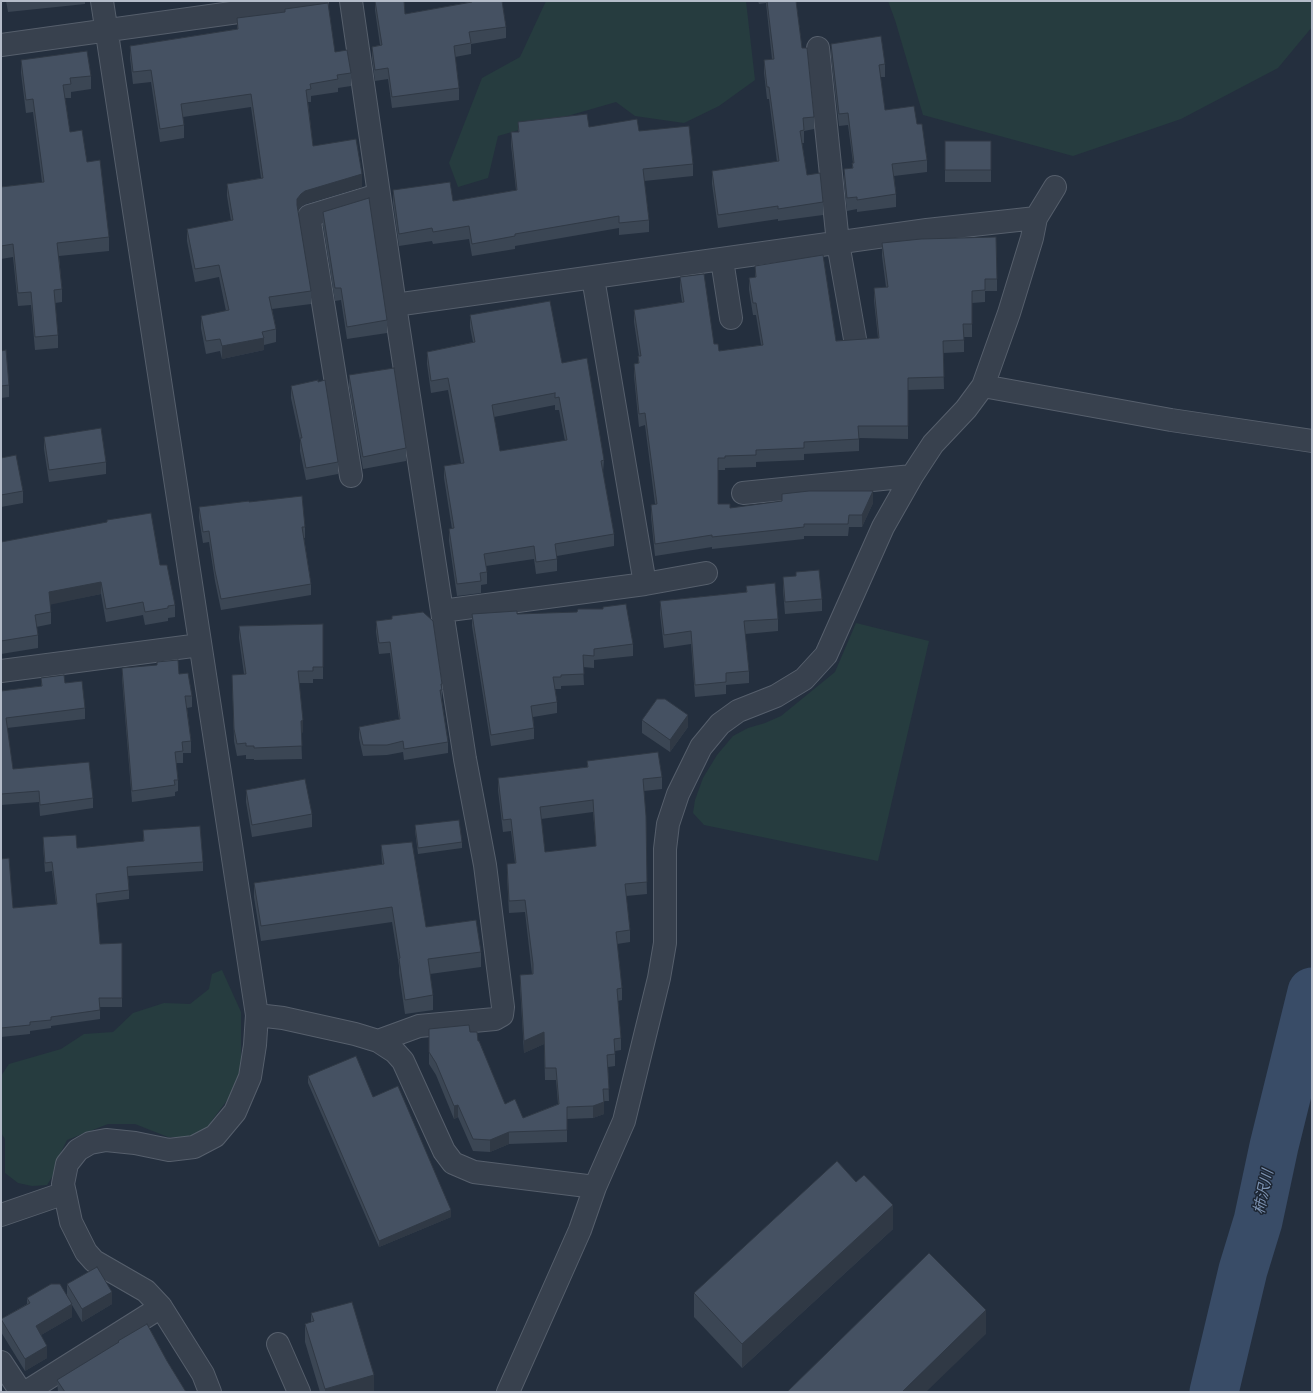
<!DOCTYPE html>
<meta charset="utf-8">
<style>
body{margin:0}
#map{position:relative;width:1313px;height:1393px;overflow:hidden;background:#242f3e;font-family:Helvetica,sans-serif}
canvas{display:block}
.frame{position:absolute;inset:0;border:2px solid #b4bcc9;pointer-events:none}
</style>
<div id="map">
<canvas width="1313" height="1393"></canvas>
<div class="frame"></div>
</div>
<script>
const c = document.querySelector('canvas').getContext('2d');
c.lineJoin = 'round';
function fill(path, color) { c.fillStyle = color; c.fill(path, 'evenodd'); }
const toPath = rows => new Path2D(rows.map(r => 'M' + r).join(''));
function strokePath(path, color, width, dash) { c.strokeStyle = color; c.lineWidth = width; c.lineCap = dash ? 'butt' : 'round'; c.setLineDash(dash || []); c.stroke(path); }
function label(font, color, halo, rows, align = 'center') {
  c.font = font + ' Helvetica,"Noto Sans JP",sans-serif'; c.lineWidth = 3; c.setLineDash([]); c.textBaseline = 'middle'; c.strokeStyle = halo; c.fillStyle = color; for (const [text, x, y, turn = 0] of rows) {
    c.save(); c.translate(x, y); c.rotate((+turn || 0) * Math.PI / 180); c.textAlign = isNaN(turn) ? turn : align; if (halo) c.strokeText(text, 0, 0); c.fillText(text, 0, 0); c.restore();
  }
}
fill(toPath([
 [546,1,746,1,755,80,719,106,684,123,635,116,616,102,498,136,488,178,458,187,449,163,482,78,520,57],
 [888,1,1312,1,1312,27,1278,68,1181,119,1073,156,923,115,895,20],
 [856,623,929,641,878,861,704,825,693,813,695,800,703,778,717,755,733,736,748,728,765,723,781,716,835,672],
 [222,970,241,1012,241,1071,231,1095,213,1119,202,1137,168,1137,135,1124,108,1124,67,1140,59,1156,54,1174,47,1185,32,1186,18,1183,5,1173,5,1139,1,1133,1,1076,9,1064,61,1049,84,1034,113,1032,133,1013,164,1003,190,1004,209,989,212,974]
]), '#263c3f');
strokePath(toPath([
 [1214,1392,1243,1270,1258,1221,1274,1146,1312,992]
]), '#394c67', 49);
const minor = toPath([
 [102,1,257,1015,255,1045,250,1077,235,1112,215,1136,194,1147,169,1150,135,1143,106,1140,90,1143,78,1150,67,1164,63,1184,71,1222,86,1252,94,1261,146,1291,161,1307,203,1374,210,1392],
 [351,1,395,305,442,611,465,759,485,865,503,1007,502,1015,495,1019,419,1026,378,1041],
 [1,45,317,1],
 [818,48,838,243,855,339],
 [722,260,731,318],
 [593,278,645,584],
 [395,305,927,230,1036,218],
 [983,386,1171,420,1312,441],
 [351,476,309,216,378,195],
 [743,493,912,476],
 [442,611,645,584,706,573],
 [1,671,200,645],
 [257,1015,283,1018,355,1034,378,1041,395,1052,403,1061,444,1151,453,1163,474,1172,595,1187],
 [1,1215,65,1193],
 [278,1344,299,1392],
 [1,1362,21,1392],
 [26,1392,161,1307],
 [508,1392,580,1230,595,1187,624,1121,659,978,665,943,665,849,668,824,678,794,701,747,720,724,738,711,776,696,804,679,826,655,883,527,912,476,933,444,966,409,983,386,1009,313,1032,238,1036,218,1055,187]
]);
strokePath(minor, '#565f6c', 24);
strokePath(minor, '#38414e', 22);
fill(toPath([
 [6,1,85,1,85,4,8,12],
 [375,1,404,1,405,14,470,2,470,1,502,1,506,27,506,38,471,44,471,54,455,57,459,88,459,100,392,108,388,79,375,81,372,58,372,47,380,45,375,10],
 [758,1,796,1,802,48,814,117,814,129,804,131,804,143,802,143,807,175,823,202,823,215,778,221,778,219,718,228,712,184,712,171,777,162,769,99,767,99,764,73,764,60,772,59,766,3,759,4],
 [285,9,335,52,351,73,351,86,338,88,338,92,311,96,311,102,308,102,313,146,362,187,305,204,301,207,298,211,311,291,311,304,272,309,276,329,276,342,264,345,264,350,222,359,220,351,206,354,201,328,201,316,226,311,219,277,195,282,187,241,187,229,231,221,227,196,227,184,261,178,251,107,183,117,184,125,184,138,160,142,151,82,133,84,130,58,130,46,237,29,237,18,285,13],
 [831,44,885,64,885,77,880,77,885,110,917,124,927,160,927,172,894,176,896,194,896,207,857,212,857,209,847,211,844,182,844,169,852,168,852,163,853,163,848,125,839,126,831,56],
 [21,60,91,76,91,89,71,92,71,98,65,98,70,132,87,162,109,237,109,251,59,256,62,289,62,302,55,303,58,335,58,348,35,350,31,305,18,306,13,257,1,259,1,187,42,182,33,112,26,113,21,73],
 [518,122,589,127,639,131,693,164,693,176,644,181,649,220,649,232,619,235,619,228,515,246,515,249,472,256,469,239,433,244,432,241,399,246,393,203,393,190,453,201,516,190,511,145,511,132,518,132],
 [945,141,991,141,991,182,945,182],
 [323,212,387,320,387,333,347,339,341,300,335,301,323,225],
 [882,243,997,279,997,291,985,291,985,302,972,303,972,337,964,337,964,352,943,353,944,389,908,390,908,439,859,438,859,451,804,454,804,460,756,462,756,467,725,468,725,470,718,470,718,504,730,508,873,503,862,527,849,527,848,536,804,536,804,539,712,549,712,547,655,556,651,517,651,505,655,504,645,425,639,427,634,376,634,364,638,363,638,356,639,356,634,322,634,310,682,302,680,289,680,277,714,344,719,351,761,345,756,315,753,315,749,290,749,278,755,277,755,266,836,341,878,338,874,301,874,288,886,287,882,256],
 [470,315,562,363,604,460,603,473,614,534,614,546,557,556,557,571,536,574,534,559,486,566,487,572,487,584,481,585,481,593,457,596,449,541,449,529,452,529,444,478,444,466,461,463,448,390,431,393,427,364,427,352,473,342,470,327],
 [555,405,555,410,559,410,565,441,500,451,494,417],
 [1,351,9,385,9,397,1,398],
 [349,375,406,448,406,461,363,469,349,387],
 [291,386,338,462,338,474,306,480,300,451,300,440,291,398],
 [44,437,106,462,106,474,49,482,44,449],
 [1,458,23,491,23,503,1,507],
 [249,502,305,527,305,538,304,538,311,584,311,595,221,610,215,581,209,542,203,543,199,518,199,507],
 [1,542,160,565,175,605,175,617,168,618,168,621,145,625,143,615,106,622,101,594,50,604,51,612,51,624,36,627,38,635,38,648,1,654],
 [796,572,822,599,822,611,785,614,783,590,783,577,796,576],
 [746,586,778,619,778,631,745,634,749,671,749,683,726,685,726,694,695,697,691,644,664,648,660,614,660,601,746,592],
 [472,614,517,614,633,644,633,656,594,660,594,668,583,667,584,685,561,686,561,689,555,689,557,702,557,713,533,717,534,728,534,739,491,746,472,626],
 [392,616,442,684,442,701,448,742,448,753,404,760,403,752,387,755,363,756,359,738,359,727,399,719,390,653,379,654,376,632,376,621,392,619],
 [323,624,323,679,313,679,313,683,299,683,303,732,301,733,302,759,254,760,254,759,246,759,246,755,237,756,234,741,232,675,244,674,239,638,239,626],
 [122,668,179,674,192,696,192,707,187,708,191,741,191,753,183,753,183,763,176,763,178,780,178,791,175,792,175,796,132,802,122,679],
 [41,678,65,683,85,708,85,719,7,728,13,769,93,798,93,808,40,816,39,802,1,805,1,691,41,686],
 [642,720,688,727,670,752,642,733],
 [587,761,662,777,662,789,644,791,647,894,626,896,630,930,630,942,617,944,622,988,622,1000,618,1001,621,1038,621,1050,615,1051,615,1066,608,1067,609,1101,604,1101,604,1114,593,1118,567,1119,567,1142,509,1144,490,1152,473,1151,458,1117,454,1119,436,1075,429,1064,429,1029,470,1032,478,1041,505,1104,523,1118,558,1104,556,1080,545,1080,544,1044,524,1053,520,987,520,975,532,974,525,912,509,913,507,876,507,864,515,863,511,831,503,832,498,790,498,778,587,767],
 [593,812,596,847,545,852,541,819],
 [246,790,312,814,312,827,252,837,246,802],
 [415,825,462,842,462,848,418,854,415,831],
 [143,830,203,862,203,871,128,876,129,890,129,899,96,903,100,944,122,943,122,1007,100,1007,100,1019,51,1026,51,1028,30,1031,30,1034,1,1037,1,859,13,908,56,904,52,871,45,872,43,846,43,837,77,848,143,842],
 [381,845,426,927,481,952,481,967,430,974,433,995,433,1010,405,1014,399,973,399,966,392,922,261,941,254,897,254,883,382,864],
 [308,1076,373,1097,451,1217,379,1247,308,1083],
 [856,1182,893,1229,742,1368,694,1317,694,1293],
 [67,1284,112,1304,82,1322,72,1305,72,1317,41,1335,47,1358,25,1371,1,1332,1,1319,27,1304,27,1298,67,1296],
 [311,1313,374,1392,320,1392,305,1342,305,1324,311,1322],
 [118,1341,167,1361,186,1392,58,1392,57,1380,118,1343]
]), '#3b4654');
fill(toPath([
 [362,174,362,187,305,204,301,207,297,212,297,199,301,194,305,191],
 [264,338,264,350,222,359,222,346],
 [873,491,873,503,862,527,862,515],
 [101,582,101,594,49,605,49,592],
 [688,715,688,727,670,752,670,740],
 [303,720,303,732,301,733,301,721],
 [544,1032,544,1044,524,1053,524,1041],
 [604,1102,604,1114,593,1118,593,1106],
 [458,1105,458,1117,454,1119,454,1106],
 [509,1132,509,1144,490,1152,490,1140],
 [893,1205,893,1229,742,1368,742,1344],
 [451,1210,451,1217,379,1247,379,1241],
 [112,1292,112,1304,82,1322,82,1309],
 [72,1304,72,1317,36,1338,36,1326],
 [986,1310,986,1334,926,1392,902,1392],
 [47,1346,47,1358,25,1371,25,1359],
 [374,1375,374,1392,325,1392,325,1389]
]), '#303945');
const building = toPath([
 [375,1,404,1,405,14,472,2,472,1,502,1,506,27,469,32,471,43,454,46,459,88,392,97,388,68,375,70,372,47,382,45,375,1],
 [767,1,796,1,802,48,807,48,814,117,803,118,804,130,800,131,807,175,820,173,823,202,778,209,778,206,718,215,712,171,779,161,769,87,767,87,764,60,774,59,767,1],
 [328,3,335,52,347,50,351,73,337,75,338,79,310,84,311,89,306,90,313,146,356,139,362,174,305,191,301,194,297,199,297,205,311,291,269,297,276,329,262,332,264,338,222,346,220,339,206,341,201,316,229,310,219,265,195,269,187,229,233,220,227,184,263,178,251,94,181,104,184,125,160,129,151,70,133,72,130,46,238,29,237,18,285,12,285,9,328,3],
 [881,36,885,64,879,65,885,110,914,106,917,124,922,124,927,160,892,164,896,194,857,200,857,197,847,198,844,169,853,168,852,163,854,163,848,113,839,114,831,44,881,36],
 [87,51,91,76,70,78,71,84,63,85,70,132,82,130,87,162,100,160,109,237,57,243,62,289,54,290,58,335,35,337,31,292,18,293,13,244,1,246,1,187,44,182,33,99,26,100,21,60,87,51],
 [587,114,589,127,637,119,639,131,689,126,693,164,643,169,649,220,619,223,619,216,515,234,515,236,472,244,469,226,433,232,432,228,399,234,393,190,450,182,453,201,517,190,511,132,519,132,518,122,587,114],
 [945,141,991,141,991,170,945,170,945,141],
 [369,198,387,320,347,327,341,288,335,288,323,212,369,198],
 [996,237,997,279,985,279,985,290,972,291,972,324,963,324,964,340,943,341,944,377,908,378,908,426,858,426,859,439,804,442,804,448,756,450,756,455,725,456,725,458,718,458,718,504,730,504,730,508,782,501,782,494,809,491,873,491,862,515,849,515,848,524,804,524,804,527,712,537,712,535,655,544,651,505,657,504,645,413,639,414,634,364,639,363,638,356,641,356,634,310,684,302,680,277,704,274,714,344,718,344,719,351,763,345,756,303,753,303,749,278,756,277,755,266,823,255,836,341,879,338,874,288,888,287,882,243,921,239,996,237],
 [550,301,562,363,587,358,604,460,601,461,614,534,555,544,557,559,536,562,534,546,484,554,487,572,480,573,481,581,457,584,449,529,454,528,444,466,464,463,448,378,431,381,427,352,475,342,470,315,550,301],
 [555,393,555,398,559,397,567,440,500,451,492,405,555,393],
 [6,350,9,385,1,386,1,351,6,350],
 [394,368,406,448,363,457,349,375,394,368],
 [318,380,318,382,325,380,338,462,306,468,300,438,302,438,291,386,318,380],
 [101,428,106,462,49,470,44,437,101,428],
 [16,455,23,491,1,495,1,458,16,455],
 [302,496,305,527,302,527,311,584,221,599,215,571,209,531,203,532,199,507,249,501,249,502,302,496],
 [151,513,160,565,167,565,175,605,168,606,168,608,145,612,143,602,106,609,101,582,49,592,51,612,35,615,38,635,1,641,1,542,49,533,107,522,107,520,151,513],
 [819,570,822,599,785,602,783,577,796,576,796,572,819,570],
 [775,583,778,619,744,621,749,671,726,673,726,682,695,685,691,631,664,635,660,601,747,592,746,586,775,583],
 [626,604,633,644,594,649,594,656,583,655,584,674,561,675,561,677,553,677,557,702,531,706,534,728,491,735,472,614,517,611,517,614,577,612,578,609,603,609,603,607,626,604],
 [423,612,433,621,442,684,441,684,442,690,440,690,448,742,404,749,403,741,387,745,363,745,359,727,400,719,390,642,379,643,376,621,392,619,392,616,423,612],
 [323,624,323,667,313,667,313,671,298,671,303,720,301,721,302,746,254,748,254,746,246,746,246,743,237,744,234,729,232,675,246,674,239,626,323,624],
 [178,660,179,674,188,673,192,696,185,696,191,741,182,742,183,751,175,752,178,780,174,780,175,785,132,791,122,668,157,665,157,662,178,660],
 [64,675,65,683,82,681,85,708,6,718,13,769,89,762,93,798,40,805,39,791,1,794,1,691,42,686,41,678,64,675],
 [657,699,665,699,688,715,670,740,642,720,657,699],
 [658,752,662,777,643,779,646,816,647,882,625,884,630,930,616,932,622,988,617,989,621,1038,614,1039,615,1054,607,1055,609,1089,603,1089,604,1102,593,1106,567,1107,567,1130,509,1132,490,1140,473,1139,458,1105,454,1106,436,1063,429,1052,429,1029,469,1025,470,1032,477,1032,478,1041,479,1041,505,1104,515,1099,523,1118,559,1104,556,1068,545,1068,544,1032,524,1041,520,975,533,974,533,964,525,900,509,901,507,864,516,863,511,819,503,820,498,778,588,767,587,761,658,752],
 [593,800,596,846,545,852,540,807,593,800],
 [305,779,312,814,252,825,246,790,305,779],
 [459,820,462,842,418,848,415,825,459,820],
 [200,826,203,862,127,867,129,890,96,894,100,944,122,943,122,998,99,998,100,1010,51,1017,51,1020,30,1022,30,1025,1,1028,1,859,9,858,13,908,57,904,52,862,45,863,43,837,76,835,77,848,144,841,143,830,200,826],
 [412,842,426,927,476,920,481,952,428,959,433,995,405,1000,399,959,400,958,392,907,261,926,254,883,384,864,381,845,412,842],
 [356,1056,373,1097,398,1086,451,1210,379,1241,308,1076,356,1056],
 [837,1161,856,1182,864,1175,893,1205,742,1344,694,1293,837,1161],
 [929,1253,986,1310,902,1392,787,1392,929,1253],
 [97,1267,112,1292,82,1309,67,1284,97,1267],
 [51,1284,60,1284,72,1304,36,1326,47,1346,25,1359,1,1319,30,1303,27,1298,51,1284],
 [352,1302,374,1375,325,1389,305,1324,314,1321,311,1313,352,1302],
 [147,1324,167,1361,186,1392,65,1392,57,1380,119,1342,118,1341,147,1324]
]);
fill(building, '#455162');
strokePath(building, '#303945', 1);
label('italic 15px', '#7c92b1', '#1d2633', [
 ["柿沢川",1264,1192,-78]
]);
</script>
